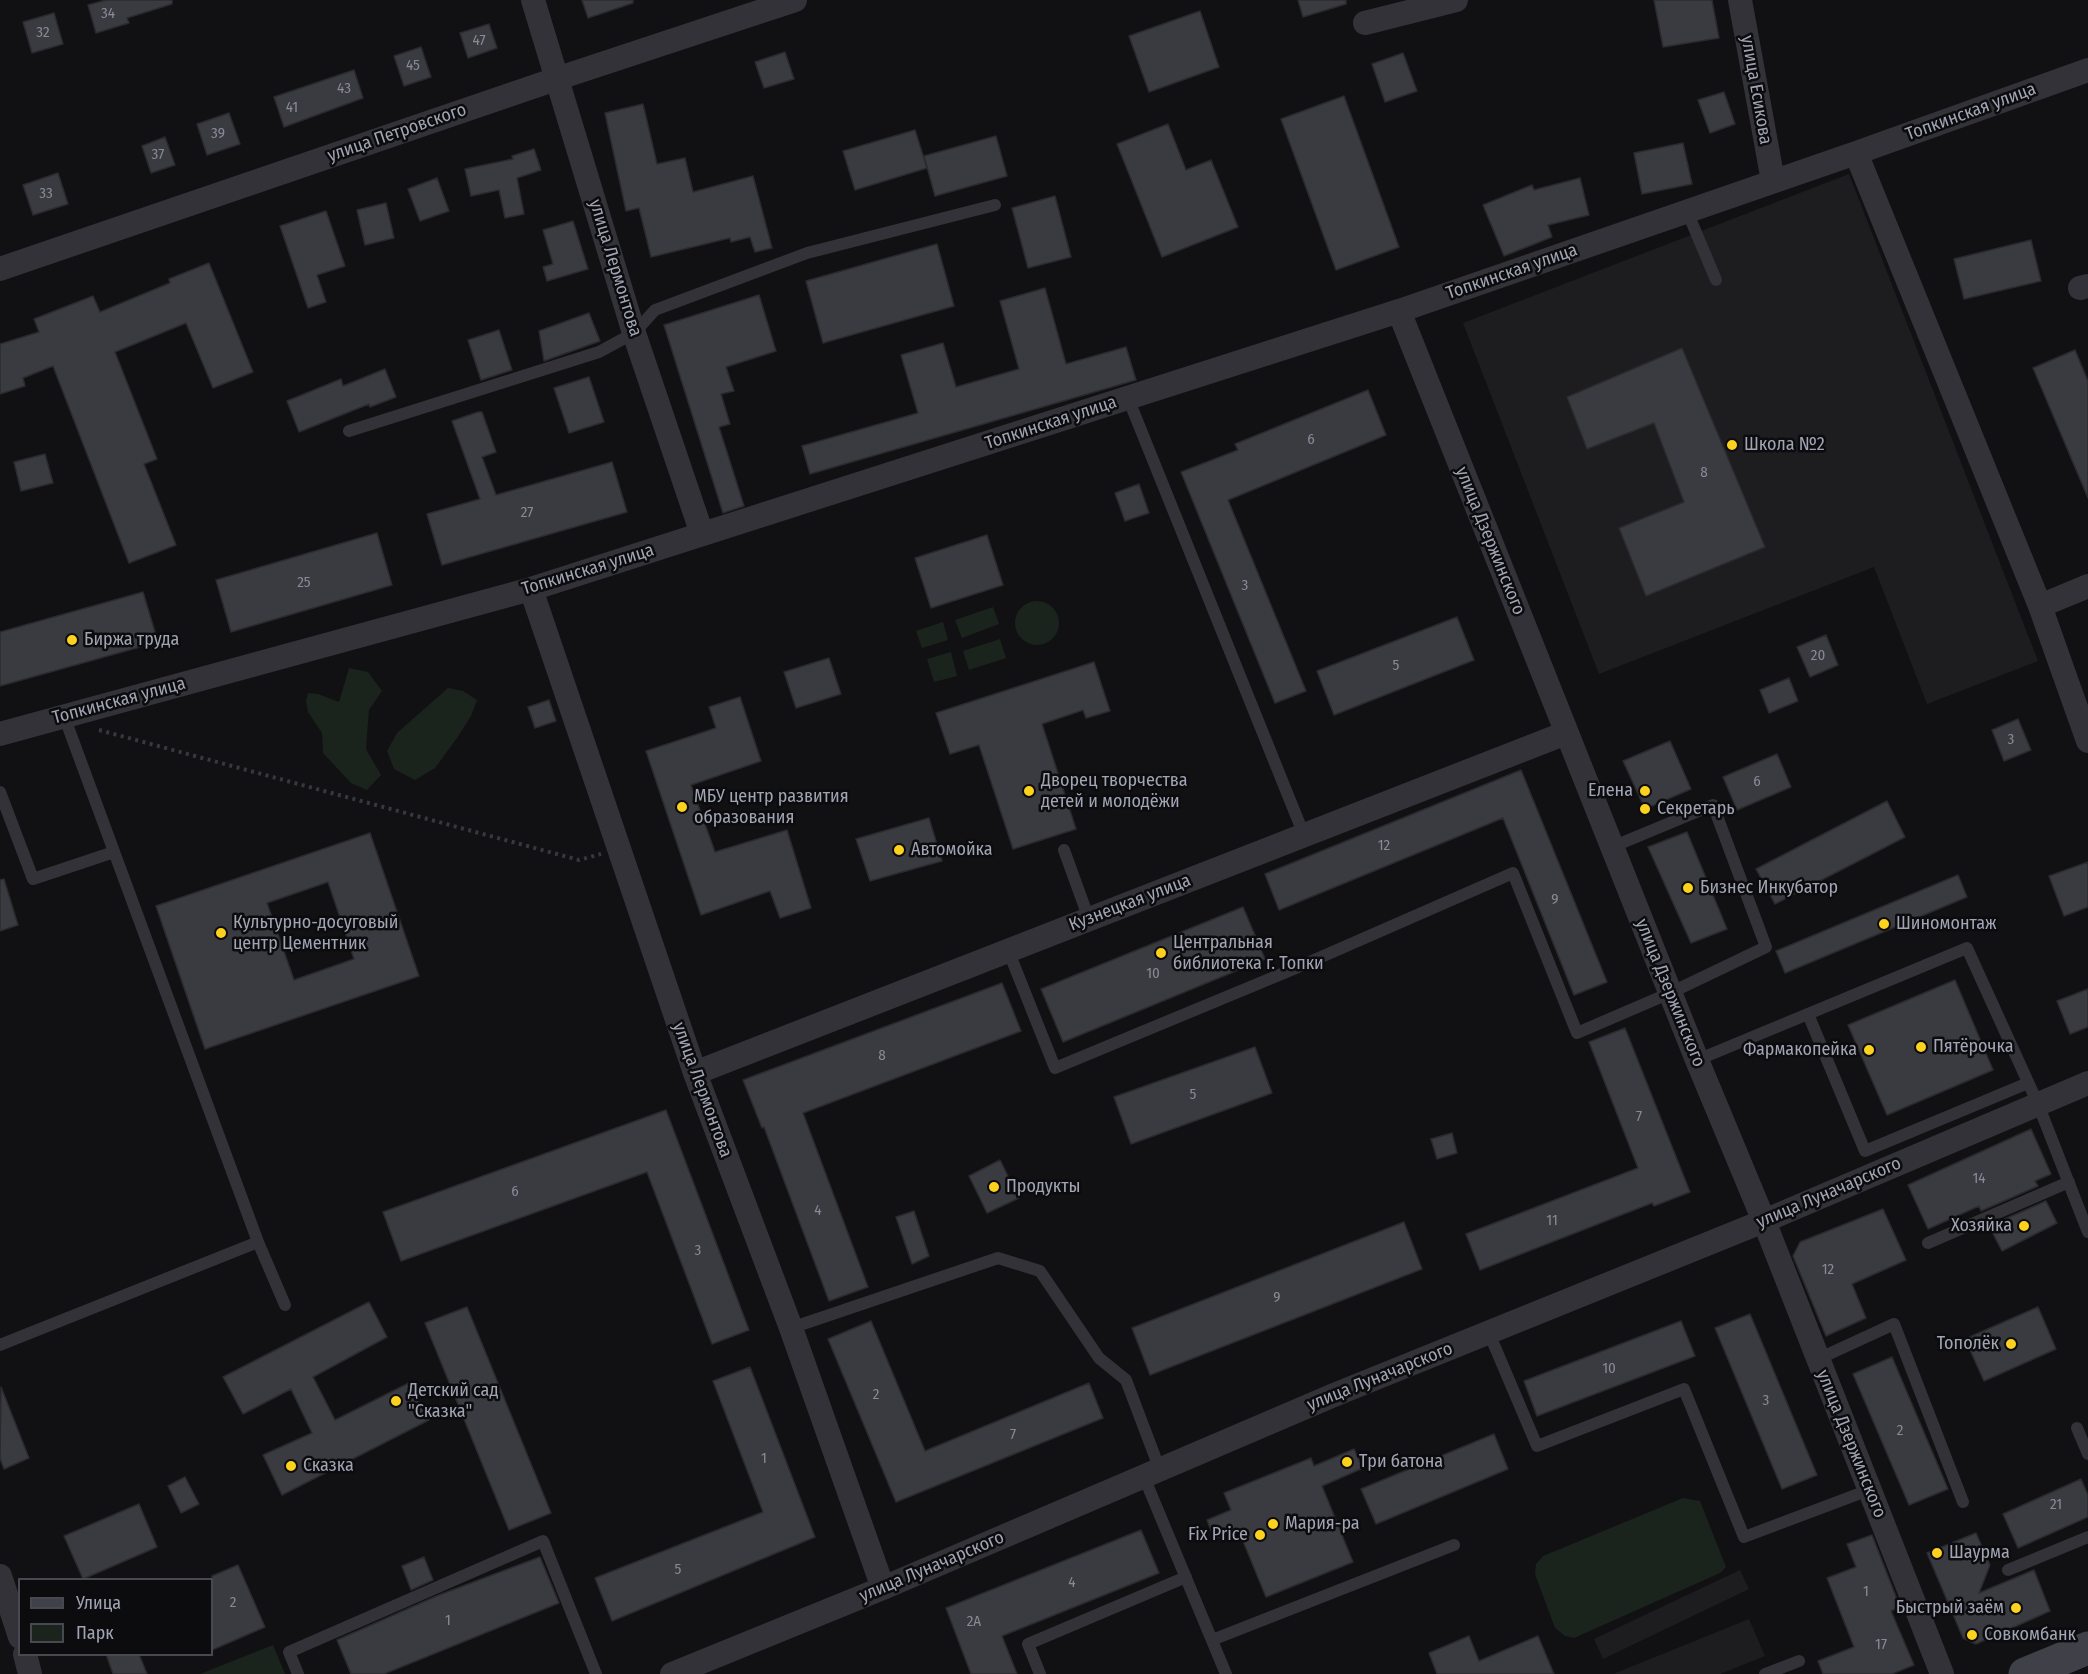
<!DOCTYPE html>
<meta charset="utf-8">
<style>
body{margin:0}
#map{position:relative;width:2088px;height:1674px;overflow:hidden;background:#111113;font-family:"Fira Sans Condensed",sans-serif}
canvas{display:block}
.legend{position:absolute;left:18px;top:1578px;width:195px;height:78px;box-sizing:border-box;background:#0c0c0e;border:2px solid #484950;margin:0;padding:8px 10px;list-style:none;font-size:18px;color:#a1a4b4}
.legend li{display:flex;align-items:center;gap:12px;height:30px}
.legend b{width:30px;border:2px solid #484950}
</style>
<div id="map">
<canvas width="2088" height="1674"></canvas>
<ul class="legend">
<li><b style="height:8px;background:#404148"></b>Улица</li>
<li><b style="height:16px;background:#1b231d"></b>Парк</li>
</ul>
</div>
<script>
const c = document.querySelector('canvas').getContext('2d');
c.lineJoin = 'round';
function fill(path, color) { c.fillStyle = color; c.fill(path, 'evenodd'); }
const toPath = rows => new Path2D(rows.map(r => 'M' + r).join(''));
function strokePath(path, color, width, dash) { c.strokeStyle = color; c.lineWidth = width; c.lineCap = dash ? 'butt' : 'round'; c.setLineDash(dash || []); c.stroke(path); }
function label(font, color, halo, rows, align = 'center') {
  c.font = font + ' "Fira Sans Condensed",sans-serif'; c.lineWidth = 5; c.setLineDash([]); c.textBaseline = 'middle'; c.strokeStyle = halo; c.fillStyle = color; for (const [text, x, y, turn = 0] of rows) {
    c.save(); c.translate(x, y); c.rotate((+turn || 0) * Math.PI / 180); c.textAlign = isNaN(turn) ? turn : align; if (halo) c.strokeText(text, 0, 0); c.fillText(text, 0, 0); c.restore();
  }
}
fill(toPath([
 [1849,174,2038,661,1927,704,1874,567,1599,674,1463,323],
 [1740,1570,1749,1589,1603,1659,1594,1639],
 [1749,1619,1765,1656,1720,1674,1613,1674]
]), '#1d1d20');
fill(toPath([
 '1015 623a22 22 0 1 1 44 0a22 22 0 1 1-44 0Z',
 [993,607,999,624,962,638,955,620],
 [943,622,948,640,922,648,916,631],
 [1000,639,1006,658,969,670,963,651],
 [951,652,957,676,934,682,927,659],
 [349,668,368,672,382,691,369,710,366,749,381,775,367,790,351,783,323,753,322,733,308,712,306,701,308,693,318,694,339,702],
 [448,688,463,691,477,700,471,716,457,738,435,768,415,780,394,769,387,751,397,733],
 [1683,1498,1700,1501,1726,1567,1720,1573,1574,1638,1565,1636,1555,1628,1535,1574,1536,1564,1543,1556],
 [273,1645,285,1674,200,1674]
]), '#1b231d');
const building = toPath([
 [106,0,172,0,172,4,127,18,129,23,96,33,88,5,106,0],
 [582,0,633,0,633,3,588,18,582,0],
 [1298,0,1346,0,1346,4,1303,17,1298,0],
 [1654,0,1712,0,1719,38,1663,47,1654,0],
 [1200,11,1219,67,1149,92,1129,36,1200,11],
 [54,13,63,44,32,53,23,22,54,13],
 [489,24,497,48,468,58,460,33,489,24],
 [421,47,431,77,404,86,394,56,421,47],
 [785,52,794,79,764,88,755,62,785,52],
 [1403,53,1417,91,1385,102,1372,64,1403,53],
 [354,70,363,98,284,127,274,97,354,70],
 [1724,92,1735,124,1710,133,1698,100,1724,92],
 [1344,96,1399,247,1336,270,1281,119,1344,96],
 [643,104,657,164,685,158,693,192,753,176,772,248,755,252,750,237,731,242,730,238,651,257,639,208,626,211,605,113,643,104],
 [229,113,240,144,207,155,197,124,229,113],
 [1168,124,1186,170,1211,160,1238,227,1162,257,1117,144,1168,124],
 [915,130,927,168,855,190,843,151,915,130],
 [996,136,1007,176,935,196,924,156,996,136],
 [165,137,175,165,151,173,142,146,165,137],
 [1683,143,1692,184,1642,194,1634,153,1683,143],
 [534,149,541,170,517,178,524,214,505,218,499,190,471,196,465,169,513,159,512,156,534,149],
 [58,173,68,204,33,215,23,185,58,173],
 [437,178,449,211,420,221,408,189,437,178],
 [1580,178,1589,215,1548,225,1552,237,1504,256,1483,205,1532,185,1534,190,1580,178],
 [1055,196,1071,257,1028,268,1012,208,1055,196],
 [386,203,394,238,365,245,357,210,386,203],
 [326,211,345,266,317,275,326,302,308,308,280,226,326,211],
 [573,221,588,269,547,281,543,267,553,264,543,230,573,221],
 [2031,240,2041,281,1964,299,1954,259,2031,240],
 [937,244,954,306,823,343,806,281,937,244],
 [209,263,253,372,213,388,186,323,115,352,157,459,144,464,176,545,129,563,53,366,23,378,25,386,0,394,0,344,39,332,34,319,93,296,100,312,170,283,169,279,209,263],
 [1045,288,1066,364,1126,347,1136,380,810,474,802,446,918,413,901,355,943,343,956,387,1019,369,1000,301,1045,288],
 [759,295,776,351,726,367,734,391,721,394,730,424,719,427,744,506,723,513,664,325,759,295],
 [589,313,600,341,544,361,539,331,589,313],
 [499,330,512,370,481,380,468,340,499,330],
 [1682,348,1765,547,1646,596,1619,528,1684,502,1654,423,1587,449,1567,397,1682,348],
 [2075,350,2088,381,2088,498,2033,368,2075,350],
 [385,369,396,397,370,407,369,404,299,432,287,401,341,379,343,386,385,369],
 [589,377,604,422,569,433,554,388,589,377],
 [1368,390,1386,435,1228,500,1306,691,1275,703,1181,472,1238,450,1235,444,1368,390],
 [478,412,482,412,496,452,482,457,496,495,612,462,627,512,442,565,427,514,480,499,452,421,478,412],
 [45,454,53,483,21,491,14,462,45,454],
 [1139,484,1149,513,1125,521,1115,493,1139,484],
 [377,533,392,585,231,632,216,580,377,533],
 [987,535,1003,585,931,608,915,558,987,535],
 [143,592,158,642,0,686,0,632,143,592],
 [1457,617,1474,660,1334,715,1317,671,1457,617],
 [1826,635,1838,665,1810,677,1797,647,1826,635],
 [829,658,841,694,796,708,784,672,829,658],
 [1094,662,1110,711,1086,718,1083,710,1042,724,1076,829,1013,849,979,745,950,754,936,713,1094,662],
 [1789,678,1798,701,1769,713,1760,690,1789,678],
 [740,697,761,761,691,785,715,852,787,830,811,908,780,918,770,891,701,915,646,751,716,728,709,707,740,697],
 [549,700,556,721,535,728,528,707,549,700],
 [2018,719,2031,750,2004,761,1992,730,2018,719],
 [1670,741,1691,789,1645,809,1623,761,1670,741],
 [1777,754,1791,787,1737,810,1723,777,1777,754],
 [1521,770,1607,982,1574,995,1503,818,1279,910,1265,874,1521,770],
 [1887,801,1905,837,1775,904,1756,869,1887,801],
 [929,818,942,861,870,881,856,839,929,818],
 [1687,832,1727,929,1691,943,1648,847,1687,832],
 [370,833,419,976,205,1049,156,906,370,833],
 [328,882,354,959,294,980,267,903,328,882],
 [2088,862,2088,907,2064,916,2049,876,2088,862],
 [1958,875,1967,897,1785,973,1776,951,1958,875],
 [4,879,18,925,0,931,0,880,4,879],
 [1243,907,1265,959,1063,1042,1041,989,1243,907],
 [1955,980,1993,1070,1887,1115,1848,1025,1955,980],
 [1002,983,1021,1031,803,1113,868,1287,829,1301,764,1127,762,1128,743,1080,1002,983],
 [2088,989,2088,1027,2070,1034,2057,1001,2088,989],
 [1625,1028,1690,1192,1654,1206,1652,1203,1480,1270,1466,1234,1638,1168,1589,1042,1625,1028],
 [1255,1047,1272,1093,1131,1144,1114,1097,1255,1047],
 [666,1110,749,1330,712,1344,647,1172,401,1261,383,1212,666,1110],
 [2031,1129,2051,1174,2035,1181,2038,1186,1981,1211,1979,1206,1928,1229,1908,1185,2031,1129],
 [1452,1133,1457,1153,1437,1159,1431,1139,1452,1133],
 [1000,1160,1019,1198,987,1213,969,1176,1000,1160],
 [2046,1201,2057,1223,2002,1251,1989,1226,2046,1201],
 [1883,1209,1906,1260,1852,1284,1866,1318,1826,1336,1793,1256,1800,1242,1883,1209],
 [914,1211,929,1256,912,1264,896,1217,914,1211],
 [1404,1222,1422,1269,1150,1375,1132,1328,1404,1222],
 [369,1302,387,1337,313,1377,335,1420,409,1383,429,1420,282,1495,263,1455,312,1433,291,1389,243,1414,223,1377,369,1302],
 [467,1307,551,1513,509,1530,425,1323,467,1307],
 [2038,1307,2056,1349,1984,1381,1965,1339,2038,1307],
 [1750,1314,1817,1475,1782,1489,1715,1328,1750,1314],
 [871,1321,925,1451,1089,1383,1103,1418,896,1502,828,1339,871,1321],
 [1681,1321,1695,1356,1537,1416,1524,1381,1681,1321],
 [1892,1357,1948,1489,1909,1505,1853,1374,1892,1357],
 [750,1367,815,1537,612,1621,595,1578,763,1512,713,1381,750,1367],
 [1,1387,29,1458,4,1469,0,1458,1,1387],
 [1494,1434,1508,1469,1376,1524,1361,1489,1494,1434],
 [1354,1449,1363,1468,1322,1486,1353,1562,1266,1597,1238,1529,1214,1539,1207,1520,1231,1510,1224,1493,1311,1458,1314,1466,1354,1449],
 [185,1477,199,1504,181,1513,168,1486,185,1477],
 [2081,1479,2088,1495,2088,1517,2018,1548,2003,1514,2081,1479],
 [139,1504,157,1547,83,1579,64,1536,139,1504],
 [1141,1530,1159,1573,1002,1636,1017,1674,971,1674,946,1608,1141,1530],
 [1976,1533,1990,1565,1979,1593,2034,1570,2050,1611,1976,1644,1963,1638,1927,1553,1976,1533],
 [1872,1535,1900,1607,1891,1611,1914,1665,1892,1674,1823,1674,1818,1661,1854,1647,1827,1578,1856,1567,1847,1544,1872,1535],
 [424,1557,433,1580,411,1590,402,1566,424,1557],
 [540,1557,559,1603,384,1674,351,1674,337,1640,439,1595,540,1557],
 [238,1565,265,1627,212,1650,212,1576,238,1565],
 [1469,1636,1479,1661,1538,1636,1554,1674,1437,1674,1429,1653,1469,1636],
 [106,1654,139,1654,147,1674,113,1674,106,1654]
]);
fill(building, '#3a3b40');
strokePath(building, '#2b2b2f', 1.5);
strokePath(toPath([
 [99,730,579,860,601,854]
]), '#38393f', 4, [3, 4.5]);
strokePath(toPath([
 [1687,211,1716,280],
 [1128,398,1304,835],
 [349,431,599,352,634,333,655,310,807,253,995,205],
 [0,792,33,879,114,852],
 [1064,850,1089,919],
 [1008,950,1055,1068,1296,968,1513,873,1577,1033,1670,993,1766,947,1713,805,1612,847],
 [1808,1014,1865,1151,2028,1083],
 [1697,1060,1967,948,2038,1104,2088,1232],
 [258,1242,285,1305],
 [1928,1243,2069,1182],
 [791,1328,998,1258,1040,1271,1099,1358,1126,1380,1160,1470],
 [1489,1333,1537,1446,1684,1389,1744,1537,1869,1490],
 [0,1345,258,1242,64,716],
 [1818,1359,1894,1324,1963,1502],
 [2077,1428,2088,1454],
 [1144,1477,1226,1674],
 [2008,1570,2088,1537],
 [1212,1640,1454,1545],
 [298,1674,289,1652,543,1541,596,1674],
 [1040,1674,1028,1644,1186,1577],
 [1765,1674,1799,1661]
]), '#323238', 12);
strokePath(toPath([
 [533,0,634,333,702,534],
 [1740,0,1773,181],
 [1365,23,1456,0],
 [1856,153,2040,606,2088,741],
 [0,269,559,78,795,0],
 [2080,288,2088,286],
 [1399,311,1697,1060,1764,1221,1942,1674],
 [531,589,695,1073,791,1328,883,1588],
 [2040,606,2088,586],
 [0,734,531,589,1399,311,1856,153,2088,70],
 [695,1073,1566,733],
 [0,1576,20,1637],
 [25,1654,30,1674],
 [672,1674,883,1588,1334,1395,1764,1221,2088,1083]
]), '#323238', 24);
strokePath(toPath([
 [2025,1674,2088,1648]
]), '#404148', 33);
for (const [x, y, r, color] of [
 [1732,445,6,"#fdd21f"],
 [72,640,6,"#fdd21f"],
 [1029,791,6,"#fdd21f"],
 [1645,791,6,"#fdd21f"],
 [682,807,6,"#fdd21f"],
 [1645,809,6,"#fdd21f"],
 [899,850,6,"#fdd21f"],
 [1688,888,6,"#fdd21f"],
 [1884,924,6,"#fdd21f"],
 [221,933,6,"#fdd21f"],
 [1161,953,6,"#fdd21f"],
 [1921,1047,6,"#fdd21f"],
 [1869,1050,6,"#fdd21f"],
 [994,1187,6,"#fdd21f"],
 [2024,1226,6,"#fdd21f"],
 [2011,1344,6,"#fdd21f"],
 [396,1401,6,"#fdd21f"],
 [1347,1462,6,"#fdd21f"],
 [291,1466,6,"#fdd21f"],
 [1273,1524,6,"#fdd21f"],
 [1260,1535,6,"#fdd21f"],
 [1937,1553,6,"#fdd21f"],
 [2016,1608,6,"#fdd21f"],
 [1972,1635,6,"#fdd21f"]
]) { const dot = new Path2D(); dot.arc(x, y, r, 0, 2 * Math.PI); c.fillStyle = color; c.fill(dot); strokePath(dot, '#0c0c0e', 2); }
label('15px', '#878a97', null, [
 ["34",108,14],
 ["32",43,33],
 ["47",479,41],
 ["45",413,66],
 ["43",344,89],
 ["41",292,108],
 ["39",218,134],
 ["37",158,155],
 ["33",46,194],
 ["6",1311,440],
 ["8",1704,473],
 ["27",527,513],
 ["25",304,583],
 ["3",1245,586],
 ["20",1818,656],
 ["5",1396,666],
 ["3",2011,740],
 ["6",1757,782],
 ["12",1384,846],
 ["9",1555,900],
 ["10",1153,974],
 ["8",882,1056],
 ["5",1193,1095],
 ["7",1639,1117],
 ["14",1979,1179],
 ["6",515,1192],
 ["4",818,1211],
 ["11",1552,1221],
 ["3",698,1251],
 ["12",1828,1270],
 ["9",1277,1298],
 ["10",1609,1369],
 ["2",876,1395],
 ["3",1766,1401],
 ["2",1900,1431],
 ["7",1013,1435],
 ["1",764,1459],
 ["21",2056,1505],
 ["5",678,1570],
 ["4",1072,1583],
 ["1",1866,1592],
 ["2",233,1603],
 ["1",448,1621],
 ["2А",974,1622],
 ["17",1881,1645]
]);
label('18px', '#a1a4b4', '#0c0c0e', [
 ["улица Есикова",1756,90,80],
 ["Топкинская улица",1971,112,-20],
 ["улица Петровского",397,133,-19],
 ["улица Лермонтова",615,268,73],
 ["Топкинская улица",1512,272,-19],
 ["Топкинская улица",1051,423,-18],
 ["улица Дзержинского",1490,541,68],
 ["Топкинская улица",588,570,-17],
 ["Топкинская улица",119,701,-15],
 ["Кузнецкая улица",1130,903,-21],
 ["улица Дзержинского",1670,993,68],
 ["улица Лермонтова",702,1090,70],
 ["улица Луначарского",1829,1193,-23],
 ["улица Луначарского",1380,1377,-22],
 ["улица Дзержинского",1851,1444,68],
 ["улица Луначарского",932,1567,-23]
]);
label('18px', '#a1a4b4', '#0c0c0e', [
 ["Школа №2",1744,445],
 ["Биржа труда",84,640],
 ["Дворец творчества",1041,781],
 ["детей и молодёжи",1041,802],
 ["Елена",1633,791,"right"],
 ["МБУ центр развития",694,797],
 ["образования",694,818],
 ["Секретарь",1657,809],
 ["Автомойка",911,850],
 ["Бизнес Инкубатор",1700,888],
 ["Культурно-досуговый",233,923],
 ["центр Цементник",233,944],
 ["Шиномонтаж",1896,924],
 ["Центральная",1173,943],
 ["библиотека г. Топки",1173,964],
 ["Пятёрочка",1933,1047],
 ["Фармакопейка",1857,1050,"right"],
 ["Продукты",1006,1187],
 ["Хозяйка",2012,1226,"right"],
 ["Тополёк",1999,1344,"right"],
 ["Детский сад",408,1391],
 ["\"Сказка\"",408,1412],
 ["Три батона",1359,1462],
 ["Сказка",303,1466],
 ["Мария-ра",1285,1524],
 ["Fix Price",1248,1535,"right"],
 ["Шаурма",1949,1553],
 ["Быстрый заём",2004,1608,"right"],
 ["Совкомбанк",1984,1635]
], 'left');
</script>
